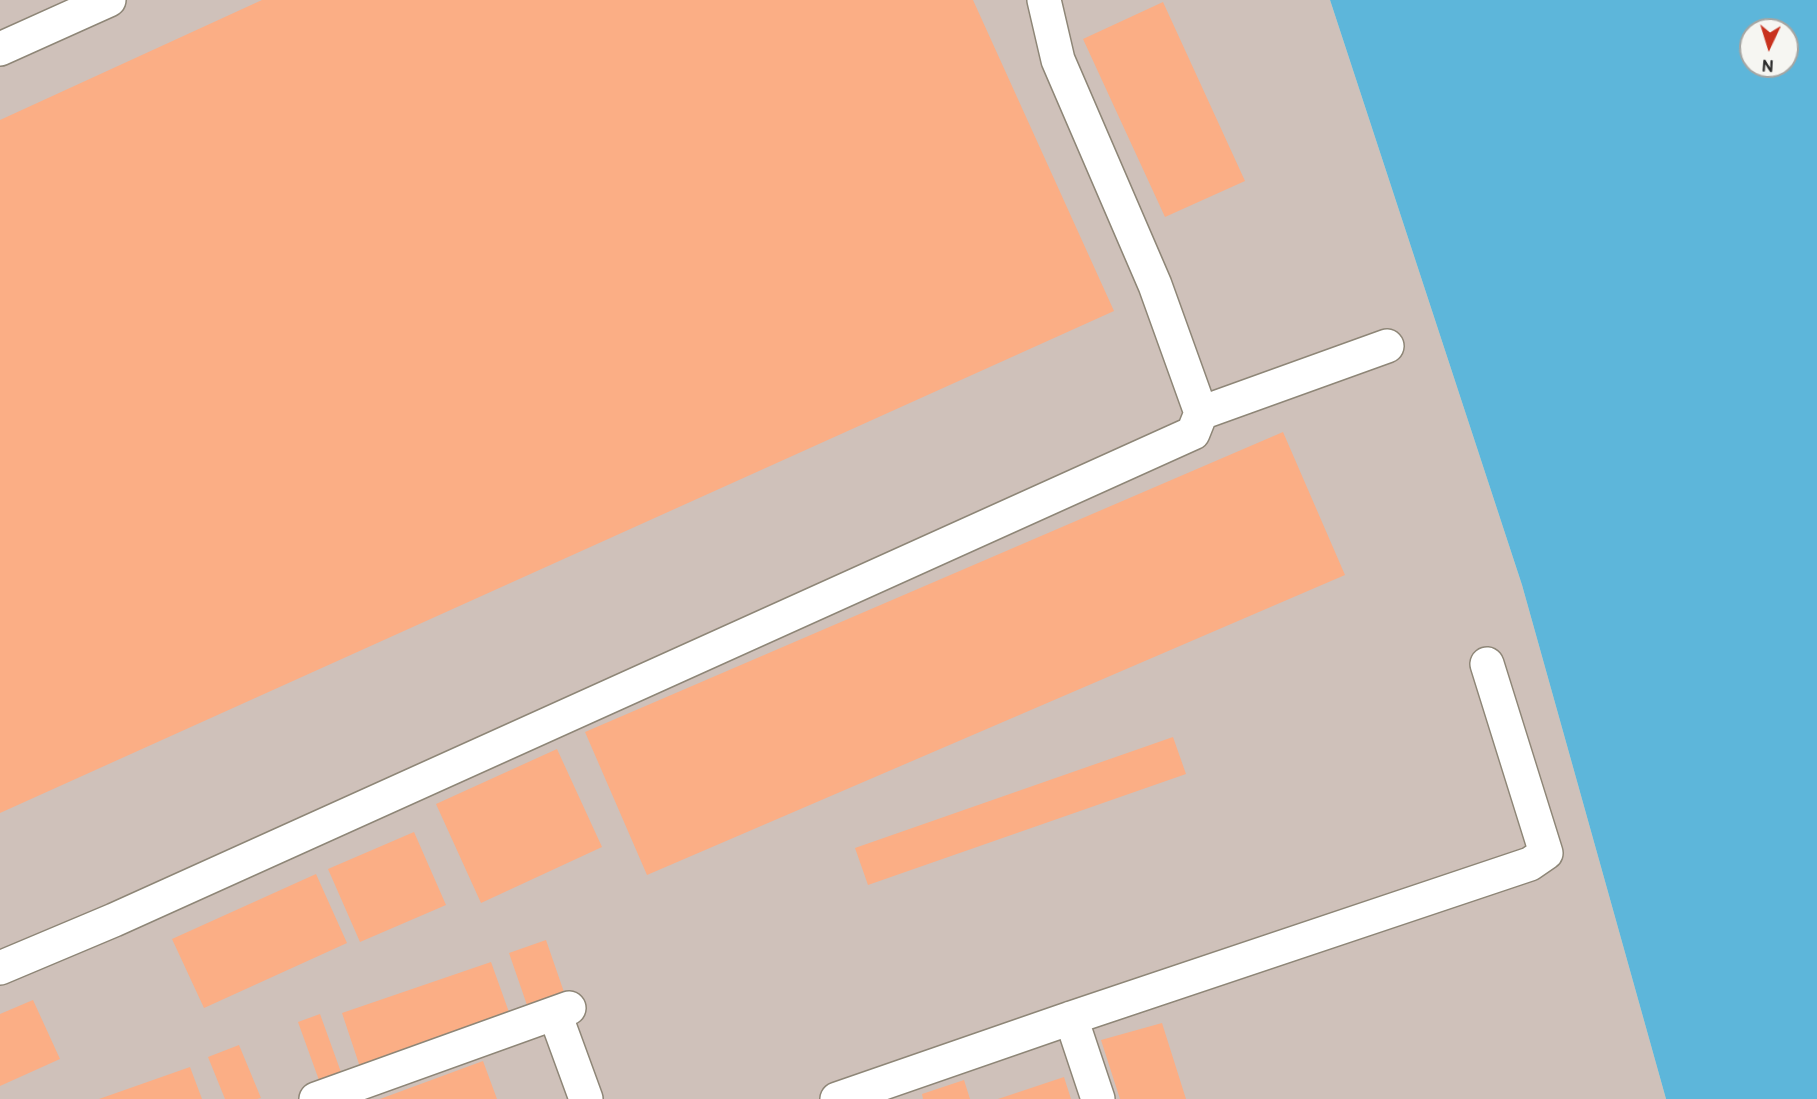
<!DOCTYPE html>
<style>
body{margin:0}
#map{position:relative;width:1817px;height:1099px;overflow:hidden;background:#f0e0c3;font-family:"Balsamiq Sans",sans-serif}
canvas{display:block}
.north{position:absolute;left:1739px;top:18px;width:60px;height:60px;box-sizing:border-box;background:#f6f6f2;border:2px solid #a5a5a2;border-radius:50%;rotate:184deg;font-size:16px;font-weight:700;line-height:24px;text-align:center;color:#2b2b2b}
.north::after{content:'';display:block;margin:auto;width:21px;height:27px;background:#c8321e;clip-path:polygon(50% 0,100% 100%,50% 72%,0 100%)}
</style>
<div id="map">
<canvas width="1817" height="1099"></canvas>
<div class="north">N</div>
</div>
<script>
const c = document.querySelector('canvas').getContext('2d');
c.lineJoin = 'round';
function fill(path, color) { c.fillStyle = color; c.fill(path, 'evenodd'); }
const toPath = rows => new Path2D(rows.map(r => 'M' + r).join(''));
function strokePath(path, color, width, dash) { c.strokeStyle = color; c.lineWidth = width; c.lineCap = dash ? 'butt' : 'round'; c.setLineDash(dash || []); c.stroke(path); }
fill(toPath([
 [0,0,1330,0,1522,585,1666,1099,0,1099]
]), '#cfc1ba');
fill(toPath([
 [1330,0,1817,0,1817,1099,1666,1099,1522,585],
 [1751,30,1787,30,1787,66,1751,66]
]), '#5db6da');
fill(toPath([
 [262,0,973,0,1114,311,0,813,0,120],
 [1163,2,1245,181,1165,217,1083,39],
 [1283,432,1345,575,647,875,585,732],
 [1173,737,1186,774,868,885,855,848],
 [557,749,602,847,481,903,436,804],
 [414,832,446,905,360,942,328,869],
 [316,874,347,943,204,1008,172,939],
 [546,940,565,995,528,1008,509,953],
 [491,962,510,1015,360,1067,342,1013],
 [33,1000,60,1059,0,1086,0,1014],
 [320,1014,342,1075,320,1083,298,1022],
 [1162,1023,1186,1099,1120,1099,1101,1040],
 [239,1045,261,1098,257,1099,225,1099,208,1057],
 [483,1061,497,1099,380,1099],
 [190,1067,202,1099,99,1099],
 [1064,1077,1071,1099,998,1099],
 [964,1080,970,1099,923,1099,922,1094]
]), '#fbae85');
const minor = toPath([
 [0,49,109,0],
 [1201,413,1387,346],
 [0,968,114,920,1193,433,1201,413,1155,285,1058,60,1044,0],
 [555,1014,586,1099],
 [1071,1018,1098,1099],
 [316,1099,569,1008],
 [837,1099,1071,1018,1530,864,1546,853,1487,664]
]);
strokePath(minor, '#8e8677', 36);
strokePath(minor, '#fff', 33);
</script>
